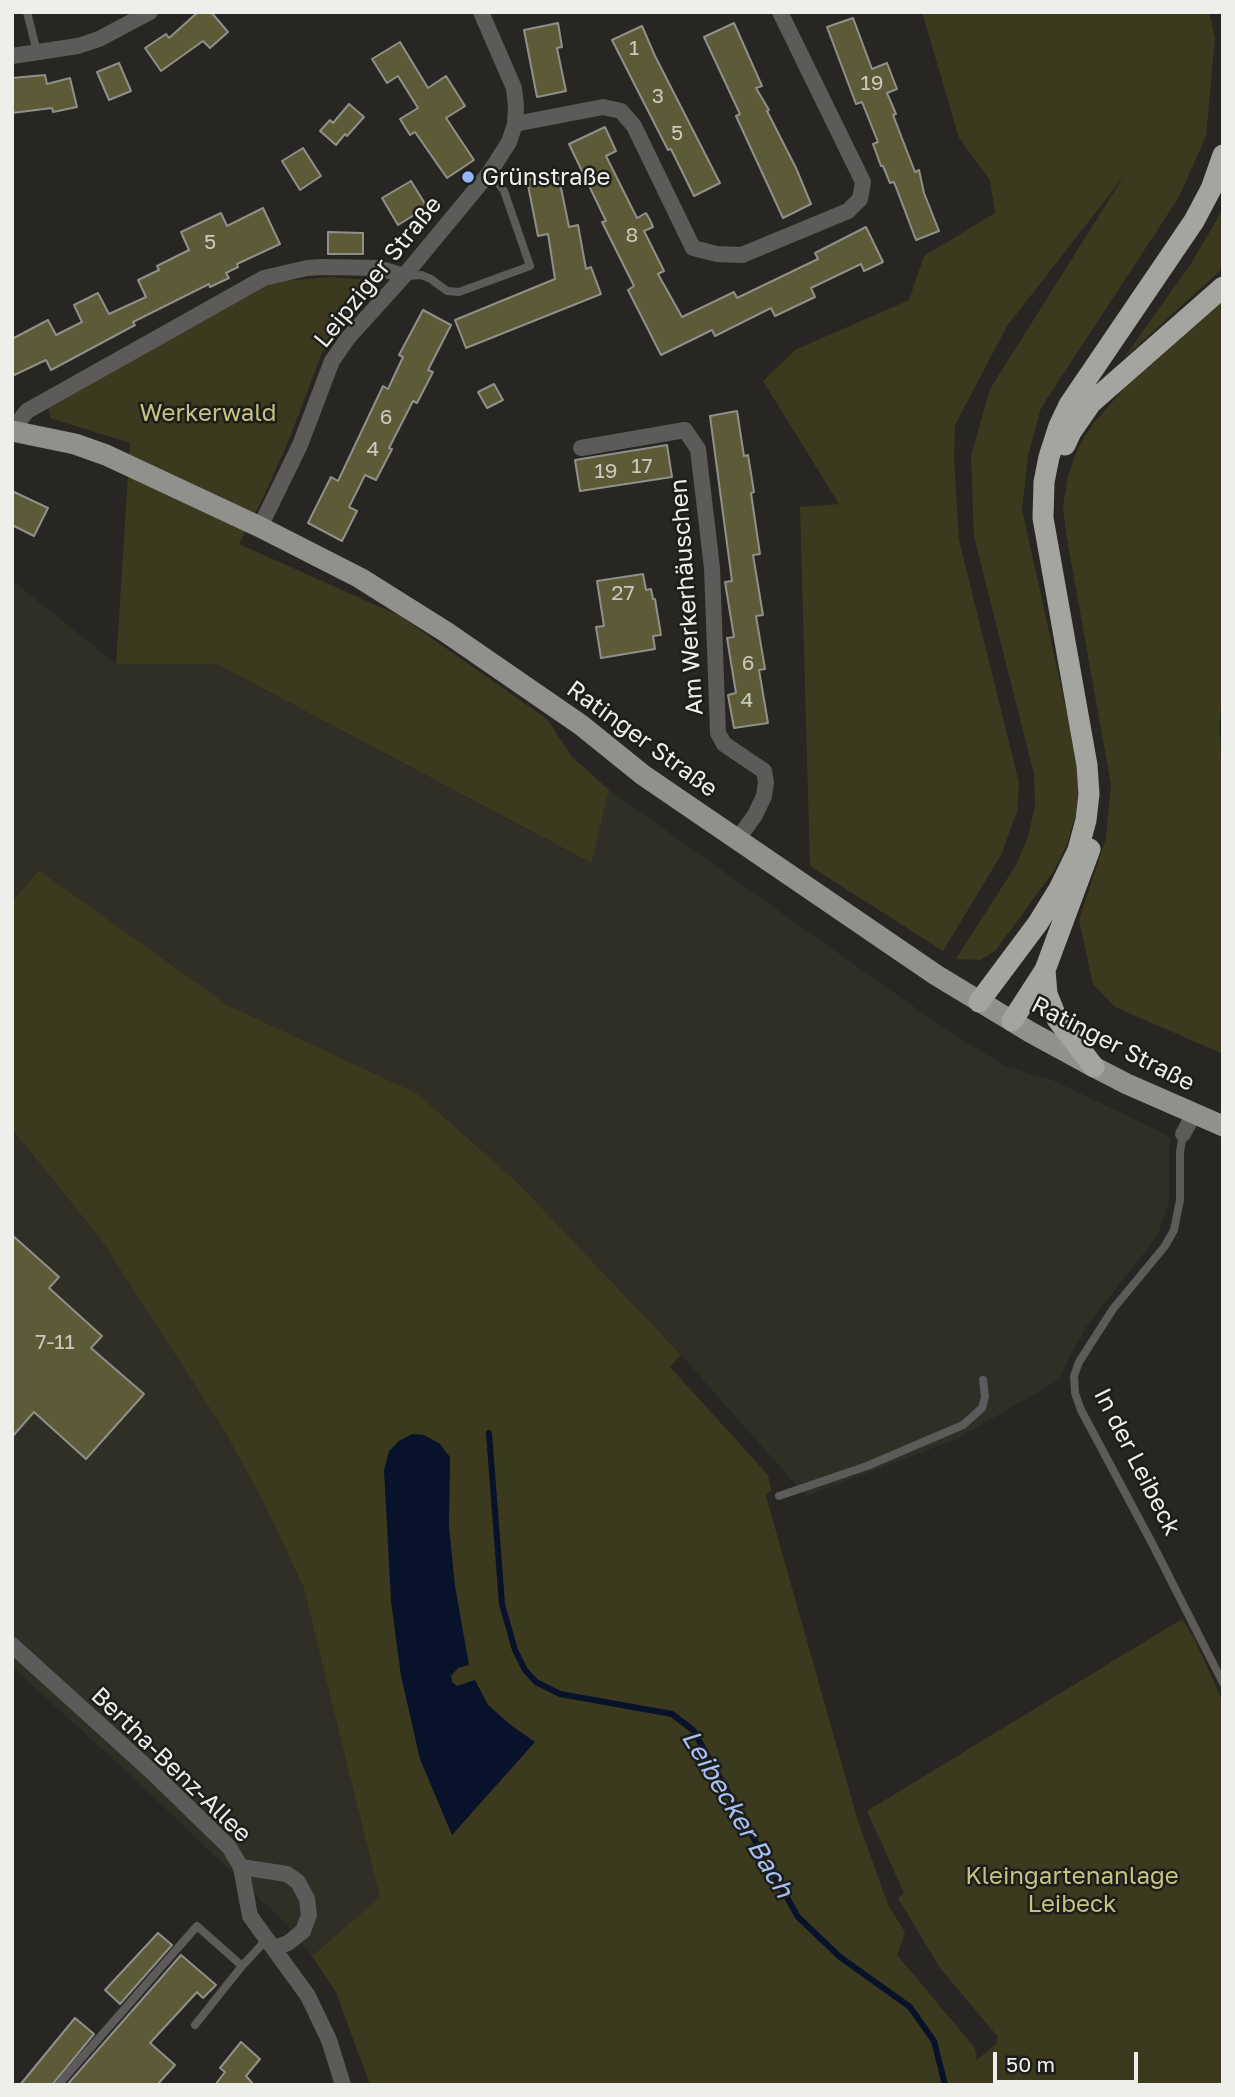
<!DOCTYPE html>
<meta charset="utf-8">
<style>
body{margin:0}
#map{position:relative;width:1235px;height:2097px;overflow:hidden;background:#272623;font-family:"Golos Text",sans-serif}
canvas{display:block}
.frame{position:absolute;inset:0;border:14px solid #eeeeeb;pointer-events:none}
.scale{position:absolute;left:993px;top:2052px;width:145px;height:32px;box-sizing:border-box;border:4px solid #eeeeeb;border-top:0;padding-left:9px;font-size:21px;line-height:24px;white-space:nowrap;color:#eeeeeb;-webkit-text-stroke:5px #1d1d19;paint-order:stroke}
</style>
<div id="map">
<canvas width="1235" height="2097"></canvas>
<div class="frame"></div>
<div class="scale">50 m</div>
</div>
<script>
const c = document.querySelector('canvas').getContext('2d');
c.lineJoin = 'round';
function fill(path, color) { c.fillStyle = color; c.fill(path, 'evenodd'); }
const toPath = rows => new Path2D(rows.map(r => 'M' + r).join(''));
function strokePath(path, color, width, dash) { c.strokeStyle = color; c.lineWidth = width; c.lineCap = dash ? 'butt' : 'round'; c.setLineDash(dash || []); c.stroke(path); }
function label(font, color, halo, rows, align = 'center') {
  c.font = font + ' "Golos Text",sans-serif'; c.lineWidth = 5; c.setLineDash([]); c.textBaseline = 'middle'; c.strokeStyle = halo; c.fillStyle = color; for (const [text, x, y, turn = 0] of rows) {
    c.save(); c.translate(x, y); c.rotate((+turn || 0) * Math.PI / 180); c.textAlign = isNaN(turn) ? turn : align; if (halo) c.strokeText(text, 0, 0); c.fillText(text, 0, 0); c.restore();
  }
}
fill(toPath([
 [12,580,116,664,217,664,590,863,609,790,945,1029,1007,1067,1052,1080,1169,1136,1169,1201,1158,1235,1086,1327,1067,1362,1060,1379,957,1439,806,1496,681,1355,518,1183,418,1094,227,1005,39,870,12,902],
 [12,1129,100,1238,224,1430,262,1499,303,1586,380,1897,312,1956,288,1926,124,1769,12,1667]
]), '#302f26');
fill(toPath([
 [922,12,1209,12,1215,38,1206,136,1179,197,1041,408,1028,456,1022,509,1078,764,1079,790,1076,815,1067,844,1055,869,996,950,981,960,956,959,1016,865,1028,837,1035,805,1034,774,974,537,971,456,990,389,1124,176,1007,326,955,425,954,458,959,540,1019,783,1017,812,1001,855,943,951,810,866,800,507,839,504,763,381,795,350,909,300,924,256,995,213,990,180,959,138],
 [1223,209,1223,268,1124,358,1192,262],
 [330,277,382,281,322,353,288,442,262,500,239,544,400,616,547,719,572,757,609,790,591,863,217,664,116,664,130,443,50,418,48,406,274,282],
 [1223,300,1223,688,1219,725,1223,792,1223,1054,1115,1007,1093,984,1079,920,1106,838,1111,785,1066,533,1063,506,1068,476,1078,448,1092,425,1146,363],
 [39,870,227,1005,418,1094,518,1183,681,1355,670,1367,768,1475,771,1490,766,1496,857,1818,888,1905,905,1932,897,1955,975,2048,977,2060,996,2044,998,2037,940,1968,898,1898,904,1893,867,1811,1182,1619,1194,1638,1223,1702,1223,2085,370,2085,336,1992,312,1956,380,1897,303,1586,262,1499,224,1430,100,1238,12,1129,12,902]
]), '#3c3a1e');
fill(toPath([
 [412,1434,424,1435,440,1444,450,1457,449,1527,455,1586,469,1665,458,1668,451,1676,452,1682,457,1686,475,1680,488,1705,512,1726,535,1742,452,1835,420,1759,401,1676,391,1601,384,1470,389,1451,399,1441]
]), '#08122a');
strokePath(toPath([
 [489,1433,502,1604,515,1650,525,1670,536,1682,560,1694,672,1714,693,1730,798,1917,840,1957,910,2007,934,2041,945,2085]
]), '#08122a', 6);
const building = toPath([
 [198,12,211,12,228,32,210,48,203,41,161,71,145,48,166,34,169,38,198,12],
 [853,18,872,69,887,63,897,89,887,93,896,114,893,115,915,172,919,170,924,193,939,231,916,240,894,182,890,183,883,166,881,166,873,144,878,142,862,102,856,104,827,27,853,18],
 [558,23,562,47,557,48,566,91,537,97,524,30,558,23],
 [734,23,762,86,756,88,769,110,767,111,796,168,811,204,783,218,736,116,740,114,704,37,734,23],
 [642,26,655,56,720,183,694,196,671,149,668,150,612,40,642,26],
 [400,42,428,88,446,76,465,106,446,118,474,160,447,178,415,132,410,135,400,119,418,108,398,76,387,83,372,59,400,42],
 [119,63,131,91,109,100,97,72,119,63],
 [45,75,47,84,70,78,77,107,53,112,52,108,12,113,12,78,45,75],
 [349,104,364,117,347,136,345,134,336,145,320,131,330,120,333,123,349,104],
 [605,127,616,151,606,156,637,218,646,213,650,220,653,227,644,231,664,271,658,274,682,317,734,292,737,298,818,259,815,253,866,227,883,262,864,271,861,264,811,288,815,297,775,316,771,308,715,336,712,330,661,355,628,290,634,286,602,222,606,221,569,144,605,127],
 [303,148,321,176,300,190,282,161,303,148],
 [558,173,569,227,578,225,586,269,591,267,601,294,466,348,455,320,555,279,548,234,538,236,527,180,558,173],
 [411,181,427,207,398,225,382,198,411,181],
 [263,208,280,244,237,264,238,267,226,273,229,278,210,287,209,284,133,322,135,325,51,370,46,360,12,376,12,339,48,320,56,335,82,322,74,305,98,293,109,314,146,297,138,280,159,270,157,266,189,250,181,232,221,213,227,226,263,208],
 [328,232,363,233,363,254,328,254,328,232],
 [423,310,451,325,428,370,433,372,417,403,413,401,389,448,392,449,376,480,365,475,349,507,357,511,342,541,308,523,331,477,338,481,383,386,388,389,395,374,403,357,399,355,423,310],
 [494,384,503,400,487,408,478,392,494,384],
 [737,411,744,456,748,455,754,492,751,493,760,554,753,555,763,615,756,616,765,669,759,670,768,723,734,728,728,695,736,693,727,638,734,637,725,582,732,581,710,416,737,411],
 [667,445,672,477,580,491,575,460,667,445],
 [12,491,48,508,34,536,12,525,12,491],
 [643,574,646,590,651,589,653,599,655,599,661,635,653,636,655,649,601,658,596,627,604,626,597,581,643,574],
 [12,1235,59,1277,49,1288,102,1336,91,1348,144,1394,86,1459,34,1412,12,1437,12,1235],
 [158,1933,172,1945,120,2004,105,1990,158,1933],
 [181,1955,216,1985,203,1998,197,1992,150,2043,175,2065,157,2085,67,2085,181,1955],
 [75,2018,94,2034,52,2085,20,2085,75,2018],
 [241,2042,260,2059,246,2076,254,2085,215,2085,225,2072,220,2068,241,2042]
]);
fill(building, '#5d5a37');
strokePath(building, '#90908b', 2);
strokePath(toPath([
 [27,12,37,52],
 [407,276,421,275,431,279,447,291,459,292,530,266,504,191,490,172],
 [1183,1134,1180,1152,1180,1200,1174,1230,1165,1246,1113,1309,1079,1362,1074,1376,1075,1393,1081,1410,1153,1545,1223,1683],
 [779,1496,867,1466,963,1425,982,1408,985,1397,983,1380],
 [195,2025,242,1966],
 [58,2085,197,1926,242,1966,267,1939]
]), '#5c5b5a', 8);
strokePath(toPath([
 [12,56,78,46,99,39,150,12],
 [515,124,603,107,621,111,634,126,693,248,717,254,742,255,848,211,860,199,863,182,780,12],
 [12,430,27,411,264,278,307,268,323,267,379,268,404,276],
 [581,448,685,430,698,449,712,568,718,733,724,744,764,771,766,782,764,796,755,815,737,840],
 [260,527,300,445,332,361,348,338,404,276,490,172,509,142,515,124,516,106,514,88,481,12],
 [1183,1134,1194,1114],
 [12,1645,151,1771,229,1847,241,1867,250,1916,308,1996,329,2040,343,2085],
 [241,1867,287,1874,298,1882,307,1899,309,1915,303,1931,288,1943,274,1948]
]), '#5c5b5a', 16);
strokePath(toPath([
 [12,431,75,444,106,455,260,527,360,578,446,632,581,725,643,775,936,975,1030,1032,1094,1067,1127,1084,1223,1126]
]), '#90908c', 21);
strokePath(toPath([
 [1065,445,1071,432,1091,403,1223,287],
 [1045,970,1047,994,1057,1019,1094,1067],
 [979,1002,1038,923,1059,889,1078,850,1086,820,1089,794,1087,765,1043,518,1044,482,1049,457,1059,426,1069,405,1194,221,1211,189,1223,155],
 [1012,1021,1045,970,1090,849]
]), '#a5a5a0', 21);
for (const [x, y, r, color] of [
 [468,177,7,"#95b6fd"]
]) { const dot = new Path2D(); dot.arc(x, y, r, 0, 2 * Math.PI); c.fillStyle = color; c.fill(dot); strokePath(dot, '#1d1d19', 2.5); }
label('21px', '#cac9be', null, [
 ["1",634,48],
 ["19",872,83],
 ["3",658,96],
 ["5",677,133],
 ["8",632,235],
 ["5",210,242],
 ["6",386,417],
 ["4",373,449],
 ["17",642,466],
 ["19",606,471],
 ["27",623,593],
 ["6",748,663],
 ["4",747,700],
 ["7-11",55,1342]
]);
label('24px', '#eeeeeb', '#1d1d19', [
 ["Grünstraße",482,177]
], 'left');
label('24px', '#eeeeeb', '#1d1d19', [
 ["Leipziger Straße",378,272,-51],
 ["Am Werkerhäuschen",687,597,-94],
 ["Ratinger Straße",642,739,36],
 ["Ratinger Straße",1113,1044,27],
 ["In der Leibeck",1137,1462,63],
 ["Bertha-Benz-Allee",171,1765,44]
]);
label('24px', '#c6c283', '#1d1d19', [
 ["Werkerwald",208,413],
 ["Kleingartenanlage",1072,1876],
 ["Leibeck",1072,1904]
]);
label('italic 26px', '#a7c1f7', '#1d1d19', [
 ["Leibecker Bach",737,1814,59]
]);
</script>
